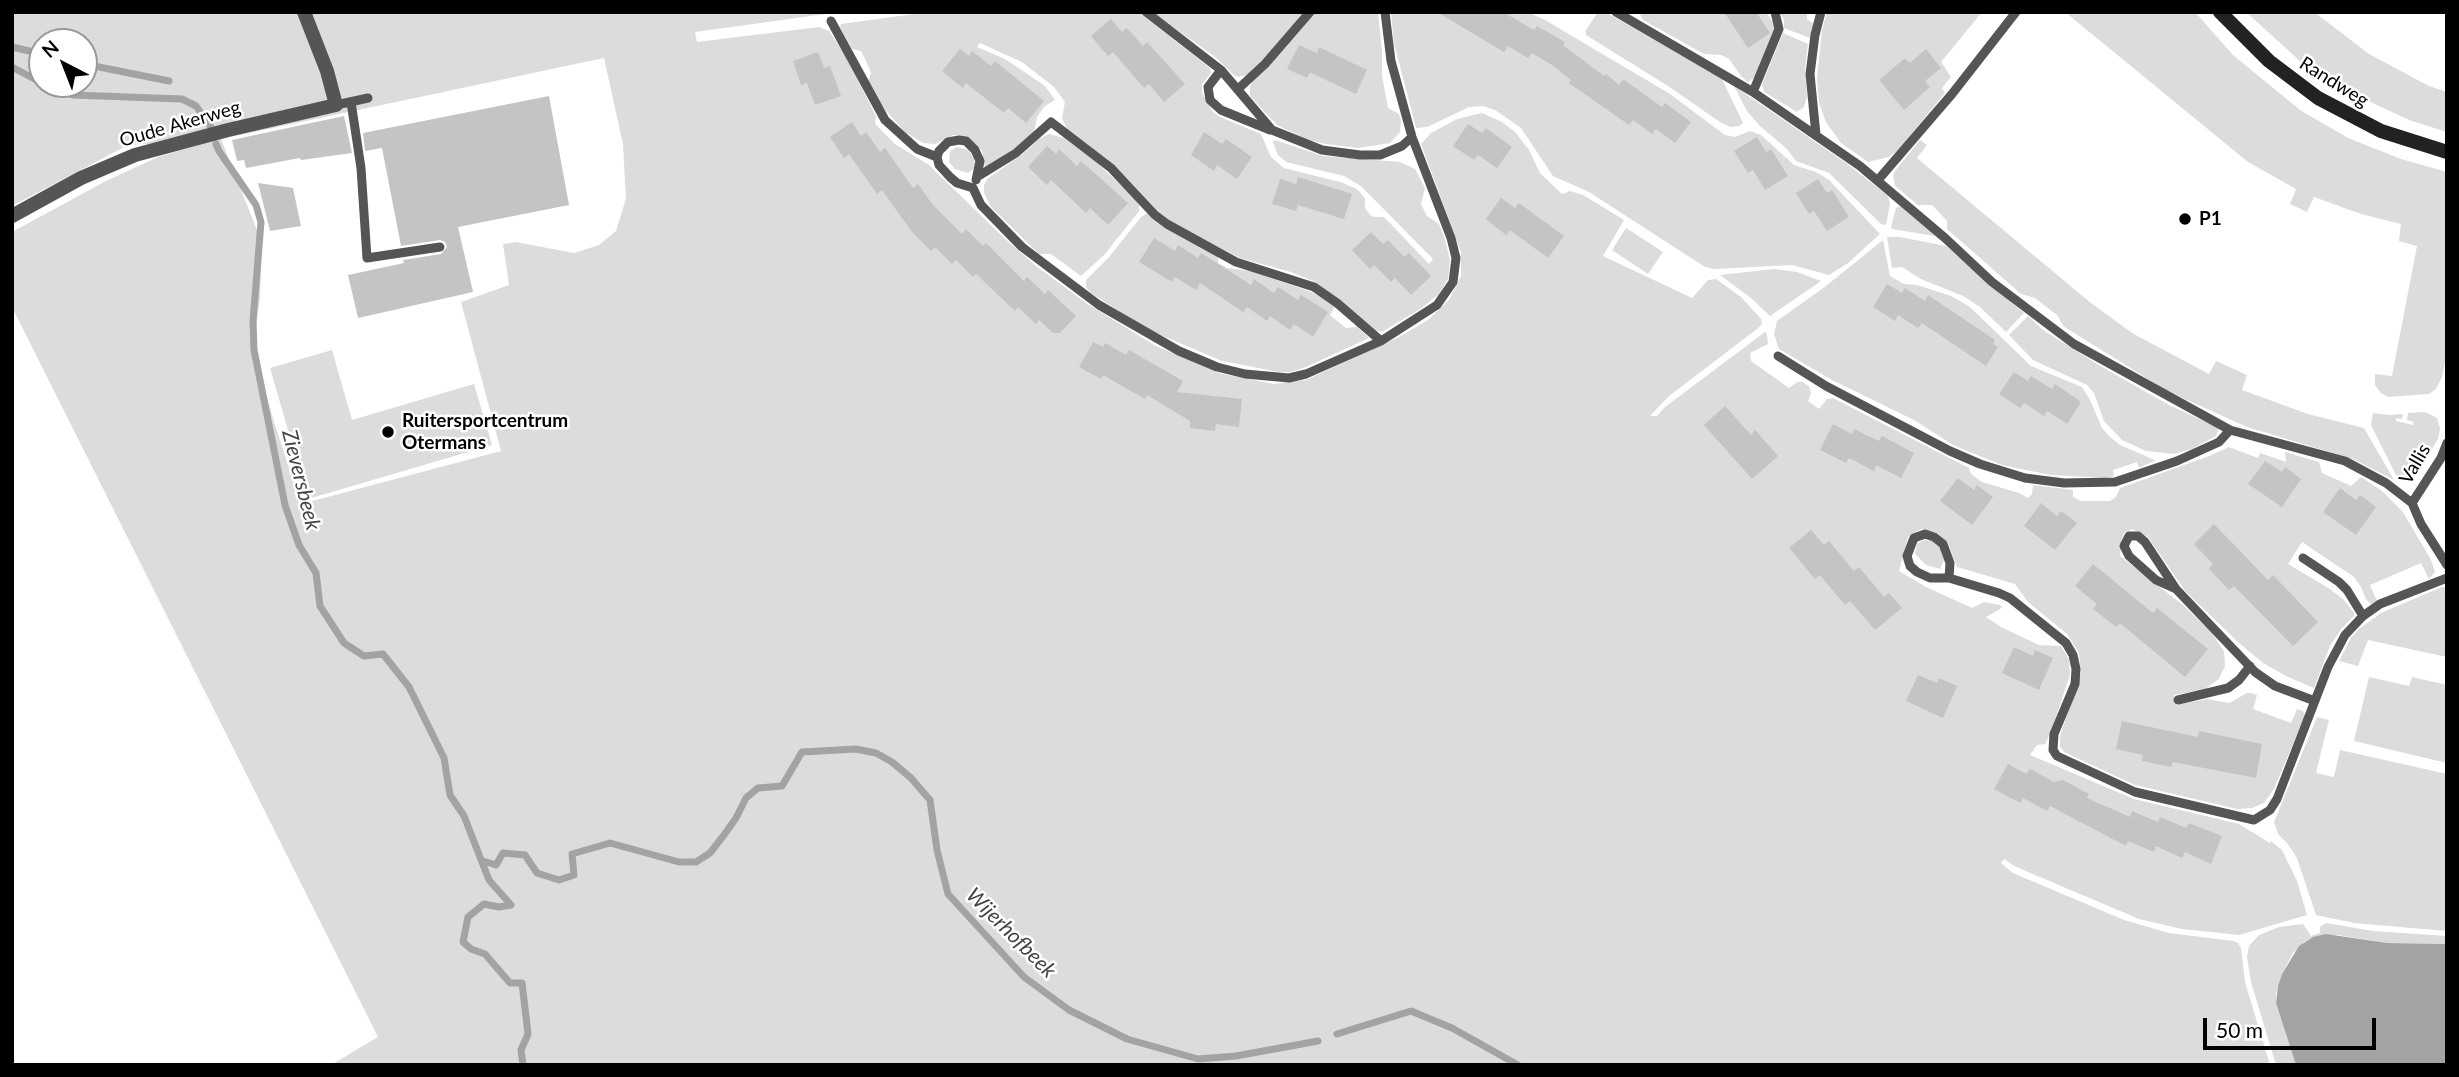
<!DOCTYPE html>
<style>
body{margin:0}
#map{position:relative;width:2459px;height:1077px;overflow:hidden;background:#fff;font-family:Lato,sans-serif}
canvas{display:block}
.frame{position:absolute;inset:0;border:14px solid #000;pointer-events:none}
.north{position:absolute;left:28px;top:28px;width:70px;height:70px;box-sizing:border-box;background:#fff;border:2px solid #999;border-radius:50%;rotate:318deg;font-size:19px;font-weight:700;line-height:28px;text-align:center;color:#000}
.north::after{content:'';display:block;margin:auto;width:24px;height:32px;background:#000;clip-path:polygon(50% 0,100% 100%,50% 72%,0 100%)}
.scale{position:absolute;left:2203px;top:1018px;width:173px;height:32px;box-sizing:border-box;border:4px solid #000;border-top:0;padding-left:9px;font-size:21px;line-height:24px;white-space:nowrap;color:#000;-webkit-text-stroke:5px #fff;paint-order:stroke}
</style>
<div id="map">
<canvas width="2459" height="1077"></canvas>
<div class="frame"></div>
<div class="north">N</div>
<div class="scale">50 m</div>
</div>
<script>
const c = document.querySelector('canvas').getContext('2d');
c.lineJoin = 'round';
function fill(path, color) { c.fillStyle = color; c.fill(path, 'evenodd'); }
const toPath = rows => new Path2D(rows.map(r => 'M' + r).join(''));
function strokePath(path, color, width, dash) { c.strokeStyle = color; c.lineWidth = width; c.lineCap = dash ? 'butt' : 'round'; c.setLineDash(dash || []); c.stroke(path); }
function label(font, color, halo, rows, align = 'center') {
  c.font = font + ' Lato,sans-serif'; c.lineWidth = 5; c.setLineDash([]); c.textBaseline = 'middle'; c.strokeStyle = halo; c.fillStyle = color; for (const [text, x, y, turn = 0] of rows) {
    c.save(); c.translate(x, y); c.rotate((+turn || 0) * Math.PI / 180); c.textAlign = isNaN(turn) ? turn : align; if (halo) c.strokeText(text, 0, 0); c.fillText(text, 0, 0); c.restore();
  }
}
fill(toPath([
 [12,12,840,12,695,32,697,42,819,27,829,31,844,53,876,116,875,123,879,128,895,144,929,165,1003,237,1036,266,1089,305,1156,346,1222,374,1274,384,1306,380,1397,338,1428,320,1449,300,1461,276,1461,252,1421,144,1431,133,1457,119,1482,113,1502,122,1515,132,1529,150,1540,173,1562,194,1570,191,1583,195,1624,220,1603,256,1692,298,1708,280,1716,279,1741,297,1761,319,1762,324,1757,329,1669,396,1650,416,1657,416,1665,407,1765,332,1767,334,1768,344,1750,353,1751,361,1789,388,1797,382,1802,382,1809,386,1811,393,1808,401,1819,409,1827,399,1833,398,1969,468,1971,474,1982,482,2019,493,2028,498,2032,494,2033,485,2073,490,2073,497,2081,501,2110,501,2116,497,2120,488,2209,456,2229,447,2258,458,2260,453,2286,462,2285,452,2319,462,2322,473,2351,486,2361,477,2382,491,2403,512,2431,560,2435,572,2429,579,2421,563,2370,585,2377,601,2371,604,2366,599,2361,587,2354,577,2302,542,2288,564,2330,589,2344,600,2354,613,2354,616,2342,628,2330,646,2314,688,2288,677,2263,663,2238,642,2185,591,2148,537,2132,529,2124,533,2121,541,2120,556,2183,605,2211,632,2224,651,2225,666,2219,679,2205,689,2174,695,2176,705,2207,699,2229,703,2247,693,2251,693,2257,695,2253,709,2291,723,2297,709,2303,711,2305,715,2274,789,2264,803,2252,808,2237,809,2135,785,2064,752,2060,746,2060,736,2081,674,2079,653,2067,634,2028,602,2015,584,1957,567,1948,543,1935,532,1921,529,1908,537,1899,571,1926,587,1972,608,1984,602,2000,605,2002,607,2000,609,1986,617,2001,627,2039,645,2061,646,2069,660,2070,675,2050,734,2045,744,2037,745,2030,755,2134,799,2239,824,2270,843,2271,841,2282,850,2297,881,2307,915,2239,935,2182,929,2139,919,2014,866,2004,859,2001,863,2013,873,2124,920,2169,933,2234,941,2238,943,2241,948,2245,982,2270,1065,331,1065,378,1037,12,307,12,232,106,181,158,157,216,140,128,145,12,206],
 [42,42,84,42,84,84,42,84],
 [604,58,623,144,626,199,616,231,599,245,574,253,516,242,503,244,509,285,461,302,501,451,301,504,275,425,253,349,260,298,262,243,221,139],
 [929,12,1138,12,1210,68,1211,73,1202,84,1202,93,1213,112,1220,117,1261,134,1271,157,1284,168,1340,182,1357,189,1365,198,1365,208,1370,215,1374,217,1384,217,1429,264,1433,259,1361,186,1344,176,1286,162,1278,155,1273,142,1275,140,1323,156,1400,162,1415,169,1425,188,1421,204,1427,216,1439,224,1444,236,1450,260,1448,279,1438,295,1420,309,1382,332,1375,330,1313,281,1291,272,1240,258,1166,220,1127,178,1067,129,1062,118,1065,102,1054,87,1022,62,980,43,977,47,1005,59,1045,86,1055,100,1045,106,1037,117,1034,132,1021,144,985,168,982,150,966,136,953,135,935,144,923,143,905,132,879,103,868,81,871,73,866,61,861,51,852,49,840,27,841,24],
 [1152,12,1305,12,1265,58,1247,75,1239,77,1235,76,1214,56],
 [1315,12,1378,12,1382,51,1382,76,1388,108,1399,114,1401,121,1400,132,1390,143,1358,148,1325,144,1306,139,1277,125,1250,96,1250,86,1254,79],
 [1391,12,1527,12,1545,20,1670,94,1725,135,1735,137,1750,131,1761,135,1794,165,1816,172,1829,180,1880,234,1848,263,1829,275,1792,265,1715,269,1705,267,1589,192,1553,176,1521,128,1495,110,1483,106,1469,107,1427,127,1416,128,1394,43],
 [1598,12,1605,12,1623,22,1722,79,1743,123,1739,126,1731,127,1720,122,1668,86,1586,35,1586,30],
 [1639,12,1766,12,1776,27,1755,77,1748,82,1741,76,1729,59,1721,55,1704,54,1643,20],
 [1780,12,1807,12,1807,19,1814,24,1810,38,1784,28,1784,20],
 [1827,12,1982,12,1941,62,1951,77,1942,88,1945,93,1898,150,1889,157,1868,162,1841,143,1826,122,1819,103,1817,78,1822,30],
 [2065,12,2195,12,2233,55,2300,110,2348,138,2401,159,2447,172,2447,353,2442,377,2436,389,2429,394,2388,397,2381,393,2375,385,2375,374,2392,376,2417,246,2399,241,2401,224,2361,214,2314,197,2307,212,2290,204,2296,189,2248,162],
 [2246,12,2314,12,2369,54,2429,86,2447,92,2447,132,2409,120,2341,88,2300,61],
 [1783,33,1808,44,1805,69,1807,97,1804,107,1797,112,1764,92,1762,84],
 [1734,86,1846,163,1888,196,1890,204,1886,225,1881,224,1829,173,1796,161,1787,149,1760,126,1747,111],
 [1049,134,1064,138,1095,161,1139,202,1139,211,1105,254,1081,276,1051,254,1039,254,991,207,984,193,984,185,987,179,1023,154,1039,139],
 [1920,140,1927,145,1917,158,2091,303,2132,333,2209,374,2216,361,2247,375,2242,390,2308,414,2364,428,2394,480,2353,459,2247,427,2187,400,2161,387,2063,326,2058,316,2035,298,2021,294,1947,229,1947,221,1932,205,1918,205,1895,186,1893,176,1895,171],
 [957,147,968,150,974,158,975,168,968,173,955,169,949,162,950,151],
 [1900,206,1928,229,1935,236,1892,229,1891,227,1896,208],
 [1148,213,1218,257,1218,263,1227,268,1251,271,1311,292,1329,301,1335,306,1330,315,1346,328,1357,327,1369,338,1306,367,1291,372,1279,372,1222,361,1149,330,1091,293,1086,287,1086,280,1109,257,1141,217],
 [1626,228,1663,252,1648,274,1612,250],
 [1887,237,1900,237,1946,246,2024,313,2006,332,1980,307,1963,296,1921,279,1902,267,1892,268],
 [1883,240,1890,276,1904,284,1917,285,1951,296,1970,307,2031,366,2082,387,2090,400,2102,428,2110,437,2120,445,2155,460,2154,461,2139,468,2137,462,2113,470,2114,476,2107,478,2050,475,2002,465,1955,446,1914,420,1832,380,1779,349,1774,334,1777,321,1826,286],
 [1774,269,1797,272,1821,281,1770,316,1751,298,1720,275],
 [2028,316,2043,330,2102,367,2169,405,2219,428,2216,436,2192,449,2174,454,2146,451,2122,440,2104,421,2094,393,2087,385,2033,360,2009,335],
 [332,350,352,420,474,384,492,445,308,499,270,368],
 [2425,412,2437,418,2440,429,2438,439,2412,482,2399,481,2371,425,2373,413,2390,415,2403,414,2402,419,2396,418,2396,421,2413,425,2414,422,2407,420,2408,413],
 [1924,540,1932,541,1939,546,1944,560,1940,569,1926,565,1915,554,1917,544],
 [2442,587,2447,587,2447,657,2368,640,2358,666,2339,661,2351,638,2359,629,2381,613],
 [2369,677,2409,686,2412,677,2447,685,2447,763,2354,741],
 [2317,717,2329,720,2316,773,2334,777,2340,750,2447,774,2447,931,2354,923,2316,915,2297,858,2287,843,2278,834,2274,822],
 [2326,923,2373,931,2447,936,2447,944,2387,943,2338,935,2313,937,2304,942,2293,953,2282,974,2276,994,2276,1003,2296,1065,2276,1065,2251,982,2247,957,2249,946,2259,935,2279,927,2303,924,2311,936,2320,933,2320,927]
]), '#dcdcdc');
fill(toPath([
 [2326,934,2387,943,2447,944,2447,1065,2296,1065,2276,1003,2278,986,2282,974,2299,946,2313,937]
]), '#a3a3a3');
strokePath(toPath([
 [12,47,42,54],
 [84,64,169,81],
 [12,67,42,83],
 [43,84,73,95,182,99,196,106,211,127],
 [216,144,219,151,256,205,261,222,253,321,254,350,285,505,299,545,316,573,320,606,344,643,364,656,383,654,409,687,444,758,450,795,464,816,489,880,511,905,499,907,484,904,468,917,463,942,471,949,485,954,510,983,522,983,528,1034,521,1050,523,1065],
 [483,861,496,865,503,853,525,855,537,873,559,880,574,875,572,854,610,843,679,862,696,862,710,853,724,835,736,818,746,798,758,788,782,786,802,752,856,749,876,753,892,762,911,778,930,800,937,850,948,894,1024,977,1069,1010,1127,1039,1198,1059,1236,1056,1318,1041],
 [1337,1034,1411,1011,1452,1028,1518,1065]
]), '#a3a3a3', 7);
fill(toPath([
 [1437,12,1503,12,1534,30,1537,26,1565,42,1563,45,1604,76,1606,74,1619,85,1623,79,1662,107,1665,103,1691,122,1675,143,1656,129,1652,134,1633,120,1629,125,1569,83,1571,80,1552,65,1532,53,1528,58,1508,46,1504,52],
 [1724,12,1756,12,1770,33,1748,48],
 [1111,19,1122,32,1127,28,1143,46,1147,42,1185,84,1164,102,1149,84,1144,88,1113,52,1108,56,1091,36],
 [1299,45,1317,53,1319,47,1367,70,1356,94,1311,73,1312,70,1307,78,1287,69],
 [960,49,969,56,972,51,991,66,995,61,1044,101,1026,123,1008,108,1004,113,966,83,963,88,942,71],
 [1926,49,1941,68,1925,81,1930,87,1904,110,1879,80,1905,58,1910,63],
 [818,52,824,68,830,66,841,96,815,105,807,83,801,85,793,61],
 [549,96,569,205,458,227,473,292,358,318,348,275,404,263,403,260,441,254,447,247,445,242,440,240,401,246,382,148,365,151,363,133],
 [344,116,352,153,301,160,300,158,246,168,244,160,237,161,232,140],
 [852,122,861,136,866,132,880,152,885,148,913,188,918,184,933,205,962,234,966,229,983,246,986,243,1024,281,1027,277,1045,294,1048,290,1076,316,1060,333,1053,333,1039,320,1036,324,1018,307,1015,311,976,274,973,277,956,260,952,264,935,247,931,251,912,232,882,190,877,194,849,154,844,158,830,137],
 [1468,124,1482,133,1486,128,1512,147,1497,168,1478,155,1474,160,1453,146],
 [1204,132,1222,144,1226,139,1252,157,1237,179,1217,165,1214,171,1191,155],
 [1757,137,1766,152,1771,149,1788,176,1765,190,1753,170,1748,173,1734,151],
 [1047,146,1056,154,1059,149,1077,166,1081,161,1128,203,1108,225,1090,208,1086,213,1051,180,1047,185,1028,167],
 [1298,177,1352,194,1344,219,1298,205,1296,211,1272,204,1280,179,1296,184],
 [1818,179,1827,193,1832,190,1849,217,1827,231,1814,211,1809,214,1796,193],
 [258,183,293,188,301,226,270,231],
 [1501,198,1515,208,1519,203,1564,236,1548,258,1510,230,1506,235,1486,219],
 [1371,232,1383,244,1388,240,1404,257,1409,253,1431,276,1411,295,1395,278,1391,282,1374,265,1370,269,1352,250],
 [1154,238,1175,251,1178,245,1198,258,1201,253,1251,285,1254,279,1274,293,1278,287,1298,300,1301,295,1328,312,1313,337,1294,324,1290,330,1270,316,1267,321,1247,307,1243,312,1200,283,1196,290,1175,277,1172,282,1139,262],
 [1887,284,1902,293,1905,288,1925,301,1928,295,1995,340,1993,344,1998,347,1986,366,1922,323,1918,328,1898,315,1895,321,1873,307],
 [1093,342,1103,347,1105,343,1126,355,1129,350,1183,381,1177,392,1242,399,1239,427,1216,424,1215,431,1190,428,1190,421,1147,395,1145,399,1103,375,1101,379,1079,367],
 [2014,372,2028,381,2031,376,2052,389,2055,384,2081,402,2067,424,2047,411,2044,416,2024,403,2020,408,1999,394],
 [1725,406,1751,435,1755,430,1778,456,1752,479,1704,425],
 [1833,424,1852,434,1854,429,1879,441,1882,436,1914,453,1901,478,1876,465,1874,471,1849,458,1846,463,1820,450],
 [2265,461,2282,472,2285,467,2301,479,2282,507,2248,484],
 [1958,478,1974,490,1977,485,1993,497,1972,525,1940,501],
 [2340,488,2356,500,2360,495,2376,507,2356,535,2323,512],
 [2041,503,2057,516,2061,511,2077,523,2055,550,2024,526],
 [2214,524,2268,580,2273,575,2318,622,2293,646,2234,586,2229,590,2209,569,2213,564,2194,544],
 [1811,530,1824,545,1829,541,1854,571,1859,567,1884,597,1889,593,1902,608,1875,630,1850,601,1845,605,1820,575,1815,579,1789,548],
 [2093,564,2153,613,2157,608,2208,649,2185,677,2120,623,2116,627,2093,609,2097,604,2075,586],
 [2014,647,2033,656,2035,650,2053,658,2039,690,2002,673],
 [1918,675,1937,683,1939,678,1957,686,1943,718,1906,701],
 [2122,721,2198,737,2199,731,2262,744,2256,778,2173,762,2171,767,2142,761,2143,755,2116,749],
 [2008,764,2026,774,2030,769,2054,782,2063,780,2089,794,2087,798,2130,817,2132,811,2158,822,2160,817,2186,828,2189,823,2222,836,2211,864,2185,852,2182,858,2156,846,2154,852,2128,841,2126,846,2050,806,2047,811,2023,798,2020,803,1994,789]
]), '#c4c4c4');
strokePath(toPath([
 [1146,12,1221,70,1272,130,1322,150,1360,155,1380,155,1402,146,1412,137],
 [1616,12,1753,92,1860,166,1945,238,1992,282,2074,344,2230,430,2345,461,2386,483,2412,503,2421,524,2447,565],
 [831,21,885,120,917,149,937,157,939,165,950,177,957,183,973,188,981,205,1022,247,1099,305,1179,351,1217,367,1245,374,1289,378,1306,374,1381,341,1437,305,1453,282,1456,258,1451,238,1412,137,1391,61,1385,12],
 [1221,70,1208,87,1210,100,1221,110,1270,130],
 [1238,89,1265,64,1310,12],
 [1753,92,1779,29,1775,12],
 [351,102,361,168,367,258,440,247],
 [336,105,368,98],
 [1816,135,1810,74,1815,35,1821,12],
 [937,157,939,151,948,142,959,140,966,141,975,150,980,161,976,180],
 [977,177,1016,153,1051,122,1111,168,1155,215,1167,224,1236,262,1314,287,1337,303,1381,341],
 [1878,180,1952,94,2016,12],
 [1778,356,1826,386,1950,451,1980,464,2025,478,2064,483,2115,482,2177,461,2219,442,2230,430],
 [2412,503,2441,458,2447,443],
 [2303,558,2339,582,2347,590,2363,616],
 [1949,578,1950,563,1943,544,1934,537,1925,534,1914,538,1907,556,1910,566,1917,572,1930,578,1949,578,1999,593,2010,598,2066,643,2073,655,2076,669,2075,684,2054,734,2053,750,2057,756,2135,792,2254,820,2270,810,2277,799,2328,667,2345,635,2363,616,2380,604,2447,578],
 [2176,589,2145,542,2138,536,2129,536,2124,546,2129,556,2156,580,2176,589,2255,672,2275,686,2315,701],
 [2178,700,2228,688,2239,680,2250,666]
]), '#555', 9);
strokePath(toPath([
 [12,216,81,178,135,155,228,130,336,105,327,71,304,12]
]), '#555', 14);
strokePath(toPath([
 [2220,12,2269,61,2318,98,2381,131,2447,152]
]), '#222', 14);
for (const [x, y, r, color] of [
 [2185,219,7,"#000"],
 [388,432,7,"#000"]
]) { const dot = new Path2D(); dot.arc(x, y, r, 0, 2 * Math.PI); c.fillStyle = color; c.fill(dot); strokePath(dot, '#fff', 2.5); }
label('19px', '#000', '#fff', [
 ["Randweg",2334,82,32],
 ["Oude Akerweg",180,124,-16],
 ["Vallis",2415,464,-60]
]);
label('bold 19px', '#000', '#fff', [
 ["P1",2199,219],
 ["Ruitersportcentrum",402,421],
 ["Otermans",402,443]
], 'left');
label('italic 21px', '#444', '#fff', [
 ["Zieversbeek",301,480,76],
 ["Wijerhofbeek",1011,933,45]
]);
</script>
